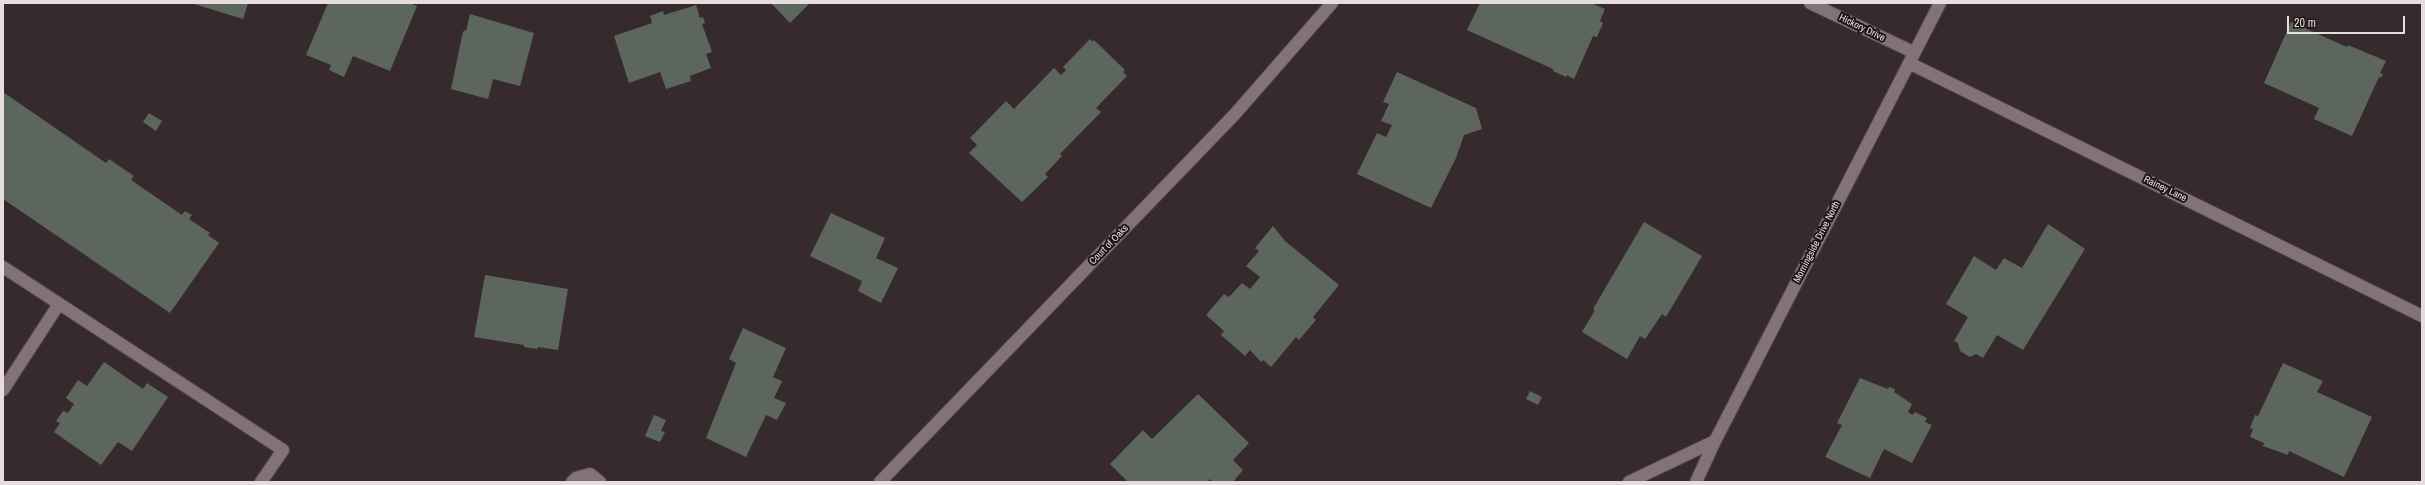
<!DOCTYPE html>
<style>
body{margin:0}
#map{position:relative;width:2425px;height:485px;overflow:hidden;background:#372a2e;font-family:"Archivo Narrow",sans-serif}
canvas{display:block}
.frame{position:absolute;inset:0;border:4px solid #e6dddf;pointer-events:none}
.scale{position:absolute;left:2287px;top:16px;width:118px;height:18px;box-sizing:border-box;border:2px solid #e6dddf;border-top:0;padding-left:5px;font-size:12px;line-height:14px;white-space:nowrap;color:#e6dddf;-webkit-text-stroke:3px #1b1516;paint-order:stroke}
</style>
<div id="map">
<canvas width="2425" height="485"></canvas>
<div class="frame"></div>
<div class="scale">20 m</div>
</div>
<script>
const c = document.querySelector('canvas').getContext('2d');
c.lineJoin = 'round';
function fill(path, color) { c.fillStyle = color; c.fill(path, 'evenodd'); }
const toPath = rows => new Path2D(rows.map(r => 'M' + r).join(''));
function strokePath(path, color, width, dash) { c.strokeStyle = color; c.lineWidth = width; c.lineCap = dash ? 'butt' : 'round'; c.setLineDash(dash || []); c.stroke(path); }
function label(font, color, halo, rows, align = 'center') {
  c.font = font + ' "Archivo Narrow",sans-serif'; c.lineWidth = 4; c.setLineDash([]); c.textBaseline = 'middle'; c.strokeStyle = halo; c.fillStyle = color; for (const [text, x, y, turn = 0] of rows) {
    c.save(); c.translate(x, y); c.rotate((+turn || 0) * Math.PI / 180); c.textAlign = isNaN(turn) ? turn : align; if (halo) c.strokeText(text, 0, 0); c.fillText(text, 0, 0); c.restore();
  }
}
fill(toPath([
 [191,3,248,3,243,19],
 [328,3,410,3,417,6,390,71,353,56,344,77,329,70,331,65,306,55],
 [771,3,810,3,790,23],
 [1480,3,1591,3,1605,9,1600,21,1603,23,1597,37,1593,36,1574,79,1567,75,1566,77,1553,71,1553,69,1467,30],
 [696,5,700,18,703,17,705,23,702,24,712,52,706,54,711,68,690,76,691,81,666,89,660,72,629,83,614,36,652,23,650,16,663,11,664,15],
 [470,14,534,33,520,86,493,79,488,99,451,89,462,36,464,30,466,31],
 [2291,22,2347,47,2348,45,2386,61,2380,73,2383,74,2381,78,2379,77,2352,136,2314,119,2319,108,2264,83],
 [1090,39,1093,42,1094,40,1125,70,1123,72,1127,76,1096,108,1101,112,1060,154,1062,156,1045,174,1048,177,1022,202,969,153,977,145,970,138,1006,101,1014,109,1054,68,1061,75,1066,70,1063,67],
 [1397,72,1476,108,1482,129,1464,135,1456,158,1431,208,1357,174,1377,133,1386,137,1392,125,1381,121,1389,104,1383,102],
 [3,92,106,163,109,159,134,176,131,180,182,215,185,211,192,215,189,219,210,233,208,235,219,243,170,313,3,199],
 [149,113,162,121,156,131,143,122],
 [831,213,885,238,876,258,898,268,881,303,858,291,862,281,810,256],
 [1644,222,1702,256,1666,317,1662,314,1645,339,1640,336,1627,359,1582,332,1595,310,1593,309],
 [2048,224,2085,249,2023,350,1997,335,1983,358,1976,354,1970,357,1960,351,1958,343,1954,341,1968,317,1946,304,1974,256,1996,270,2004,258,2022,268],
 [1273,226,1285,241,1339,285,1313,317,1316,320,1299,340,1296,337,1271,367,1263,360,1261,362,1250,350,1245,356,1221,335,1224,331,1206,315,1224,294,1229,297,1242,283,1250,289,1260,277,1246,266,1259,251,1255,248],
 [485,275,568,289,558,350,538,347,537,349,524,347,524,345,474,337],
 [743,328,786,348,773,377,782,381,774,398,786,403,777,420,766,415,746,457,706,438,736,363,729,359],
 [104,362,143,389,147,383,168,397,132,451,118,442,101,465,54,432,60,423,56,421,63,411,68,413,74,404,66,398,78,380,87,386],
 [2283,363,2323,381,2317,392,2372,417,2344,477,2289,451,2288,455,2263,446,2264,443,2250,437,2253,429,2250,428,2255,415,2258,416],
 [1860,378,1888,389,1889,387,1895,389,1894,392,1912,404,1908,412,1913,415,1915,412,1927,418,1925,422,1932,425,1912,463,1884,449,1870,478,1825,457,1842,425,1837,423],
 [1530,391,1542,397,1538,405,1526,399],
 [1198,394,1249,443,1233,460,1243,470,1233,482,1213,482,1210,479,1207,482,1128,482,1110,464,1143,430,1152,439],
 [654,415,666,420,661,431,665,432,660,442,645,436]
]), '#5c665d');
const minor = toPath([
 [1810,3,1913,52],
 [1909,63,2422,316],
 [3,267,283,450,261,482],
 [3,390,59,304],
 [572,482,576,478,590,474,600,482],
 [880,482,1235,114,1332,3],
 [1629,482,1715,441],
 [1696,482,1715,441,1940,3]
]);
strokePath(minor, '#52484a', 14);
strokePath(minor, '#837378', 12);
label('10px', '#e6dddf', '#1b1516', [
 ["Hickory Drive",1862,28,26],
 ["Rainey Lane",2165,189,26],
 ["Morningside Drive North",1817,242,-63],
 ["Court of Oaks",1109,245,-46]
]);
</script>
